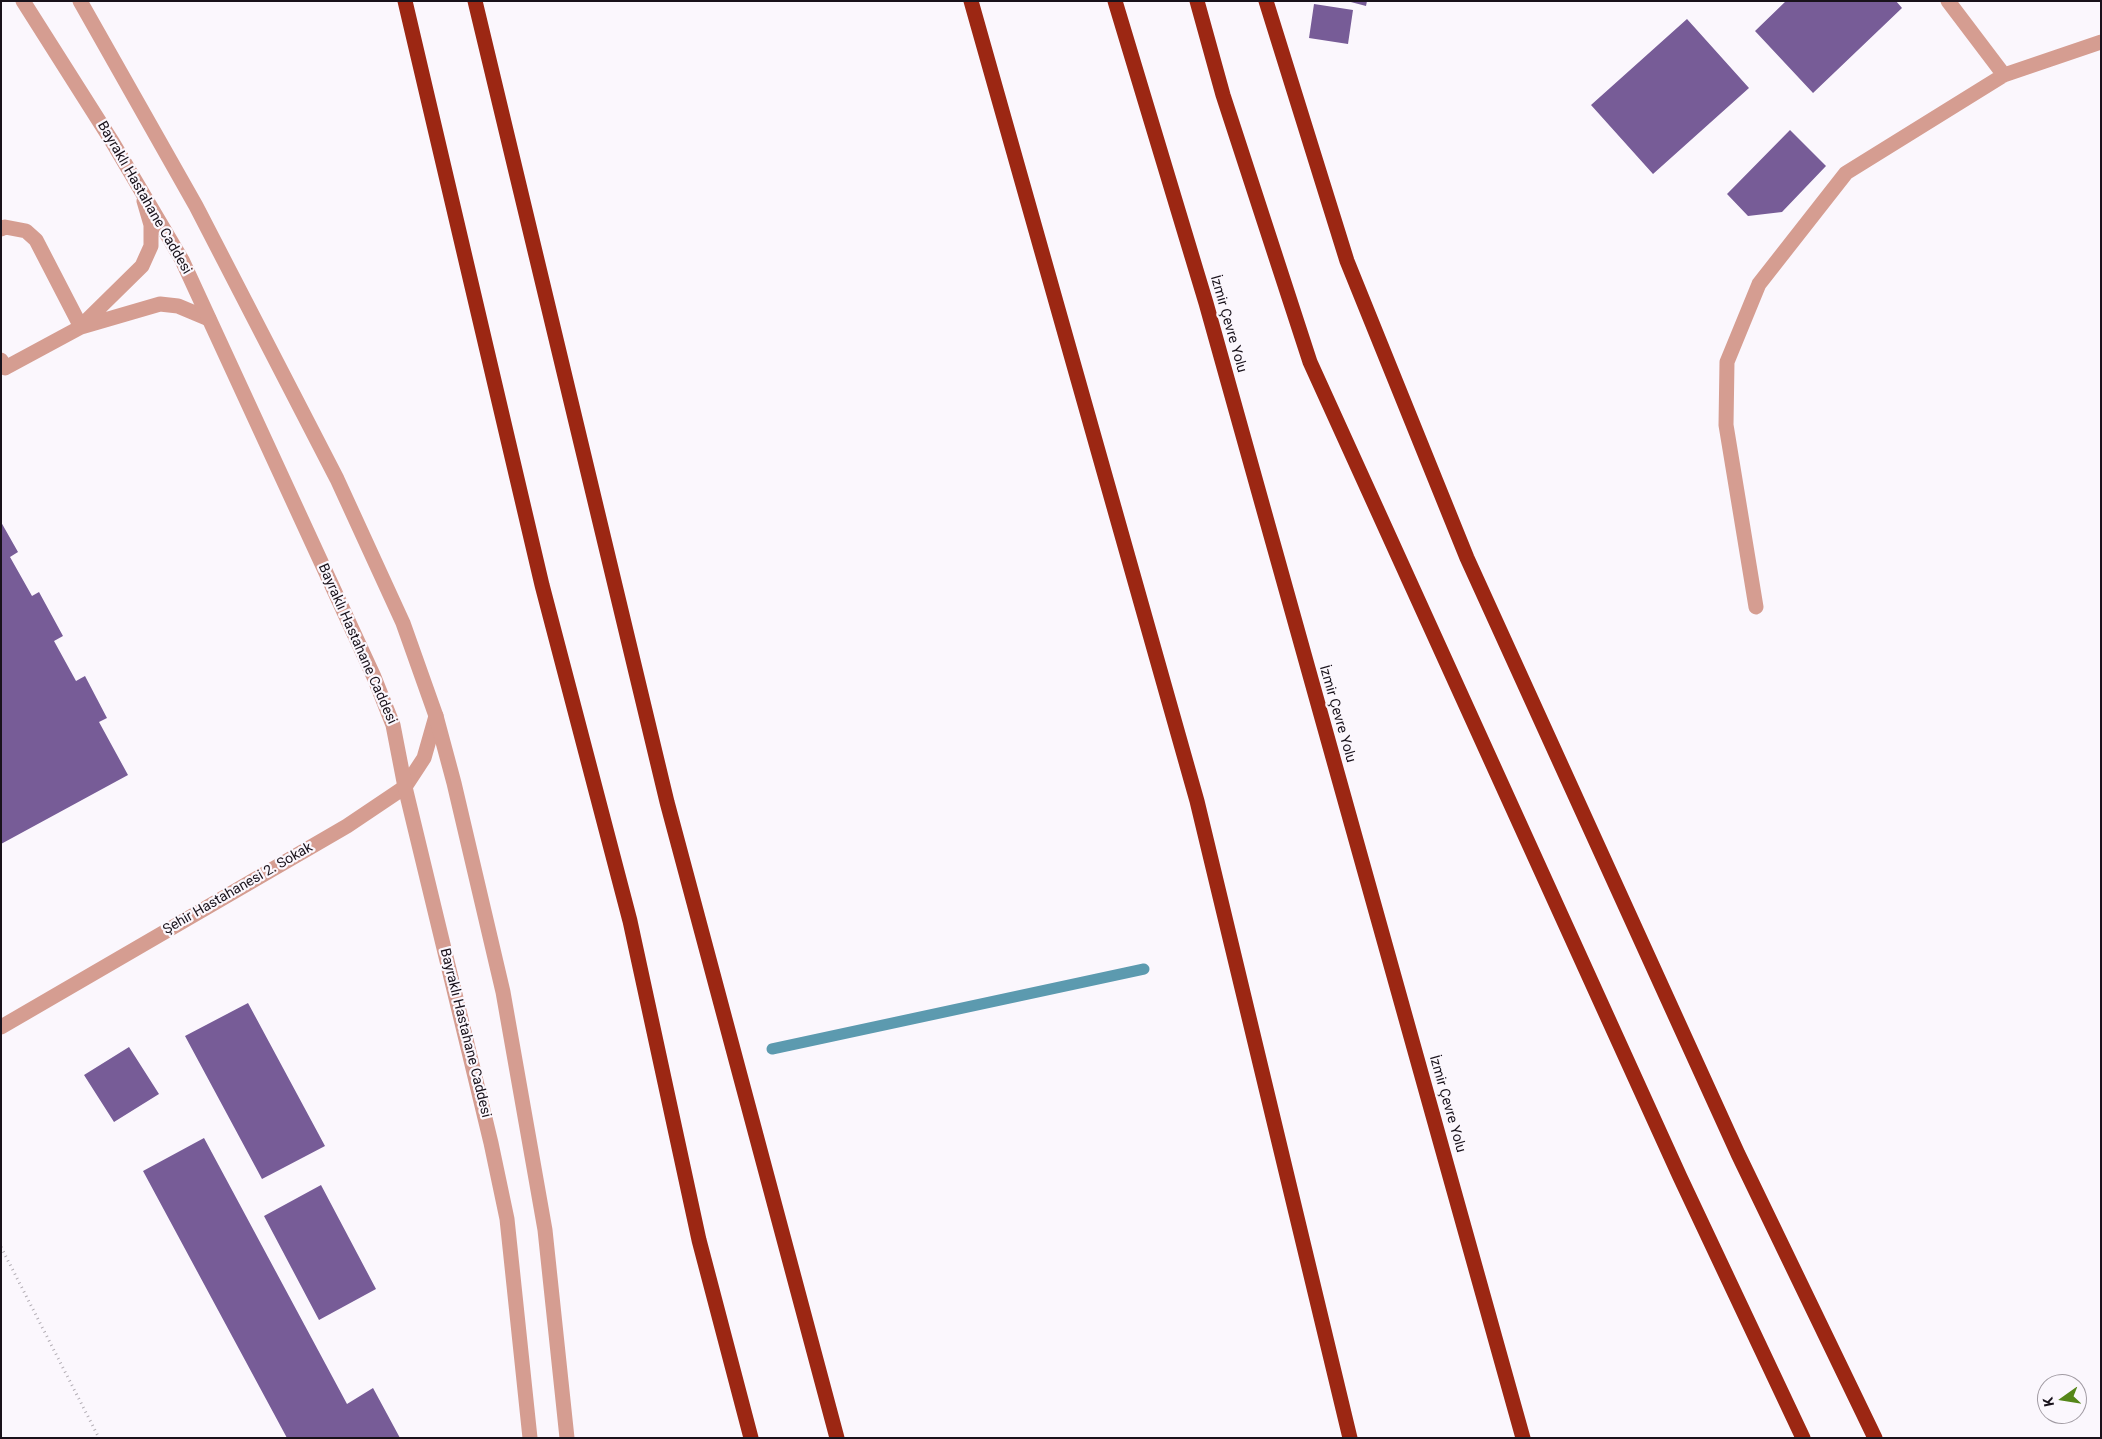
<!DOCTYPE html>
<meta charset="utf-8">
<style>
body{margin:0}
#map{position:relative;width:2102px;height:1439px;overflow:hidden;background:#fbf7fd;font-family:Roboto,sans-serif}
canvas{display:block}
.frame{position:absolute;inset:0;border:2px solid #19121b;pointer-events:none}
.north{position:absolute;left:2037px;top:1374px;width:50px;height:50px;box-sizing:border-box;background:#fbf7fd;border:1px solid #a19ba3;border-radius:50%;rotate:257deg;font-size:14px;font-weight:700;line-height:20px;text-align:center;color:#19121b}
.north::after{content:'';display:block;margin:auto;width:18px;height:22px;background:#558619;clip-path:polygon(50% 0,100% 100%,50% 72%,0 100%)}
</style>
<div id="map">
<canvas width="2102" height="1439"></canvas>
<div class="frame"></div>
<div class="north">K</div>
</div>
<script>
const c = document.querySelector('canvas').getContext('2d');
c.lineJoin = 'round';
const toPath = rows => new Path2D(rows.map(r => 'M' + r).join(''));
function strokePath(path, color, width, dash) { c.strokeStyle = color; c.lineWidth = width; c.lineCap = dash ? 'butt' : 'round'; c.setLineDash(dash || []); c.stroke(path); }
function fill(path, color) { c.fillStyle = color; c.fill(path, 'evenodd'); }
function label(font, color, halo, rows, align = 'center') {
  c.font = font + ' Roboto,sans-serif'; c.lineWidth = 4.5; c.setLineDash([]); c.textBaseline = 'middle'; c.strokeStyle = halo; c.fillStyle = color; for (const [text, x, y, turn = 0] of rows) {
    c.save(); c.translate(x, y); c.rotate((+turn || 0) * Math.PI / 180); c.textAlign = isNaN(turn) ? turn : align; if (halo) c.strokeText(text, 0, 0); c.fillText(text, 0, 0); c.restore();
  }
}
strokePath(toPath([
 [772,1049,1144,969]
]), '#5c9aaf', 11);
fill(toPath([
 [1347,1,1367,1,1366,6],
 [1786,1,1896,1,1902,8,1813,93,1755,31],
 [1314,4,1353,10,1348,44,1309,38],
 [1687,19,1749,88,1653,174,1591,105],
 [1790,130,1826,166,1782,212,1748,216,1727,194],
 [1,522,18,552,10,557,32,596,39,592,63,636,54,641,76,681,85,676,107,718,99,722,128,775,1,844],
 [248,1003,325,1146,262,1179,185,1036],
 [129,1047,159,1094,114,1122,84,1075],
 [204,1138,347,1404,373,1388,400,1438,287,1438,143,1171],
 [321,1185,376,1289,319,1320,264,1216]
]), '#775c97');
strokePath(toPath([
 [1,1247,99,1438]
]), '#b2adb4', 3, [1, 4]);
strokePath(toPath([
 [1,229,5,227,26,231,36,240,81,327],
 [82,325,142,266,151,246,151,225,144,201],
 [1,360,5,368,81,327,160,304,178,306,209,319],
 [1,1027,347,826,405,787,424,758,436,716]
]), '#d59d91', 15);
strokePath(toPath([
 [23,1,113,143,182,260,374,677,393,725,405,787,491,1143,507,1219,530,1438],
 [80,1,196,206,337,479,403,623,436,716,454,783,503,992,545,1230,567,1438],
 [1948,1,2004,75],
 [1756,607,1726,425,1727,362,1759,284,1846,173,2004,75,2101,42]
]), '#d59d91', 15);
strokePath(toPath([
 [405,1,542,585,630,921,699,1240,751,1438],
 [475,1,667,802,837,1438],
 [971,1,1197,801,1350,1438],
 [1115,1,1206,303,1523,1438],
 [1197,1,1223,95,1310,362,1680,1177,1803,1438],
 [1266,1,1347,261,1467,558,1738,1154,1875,1438]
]), '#9c2713', 15);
label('14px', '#19121b', '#fbf7fd', [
 ["Bayraklı Hastahane Caddesi",144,198,60],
 ["İzmir Çevre Yolu",1228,324,74],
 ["Bayraklı Hastahane Caddesi",357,644,66],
 ["İzmir Çevre Yolu",1337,714,74],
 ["Şehir Hastahanesi 2. Sokak",238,889,-30],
 ["Bayraklı Hastahane Caddesi",465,1033,76],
 ["İzmir Çevre Yolu",1447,1104,74]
]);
</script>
